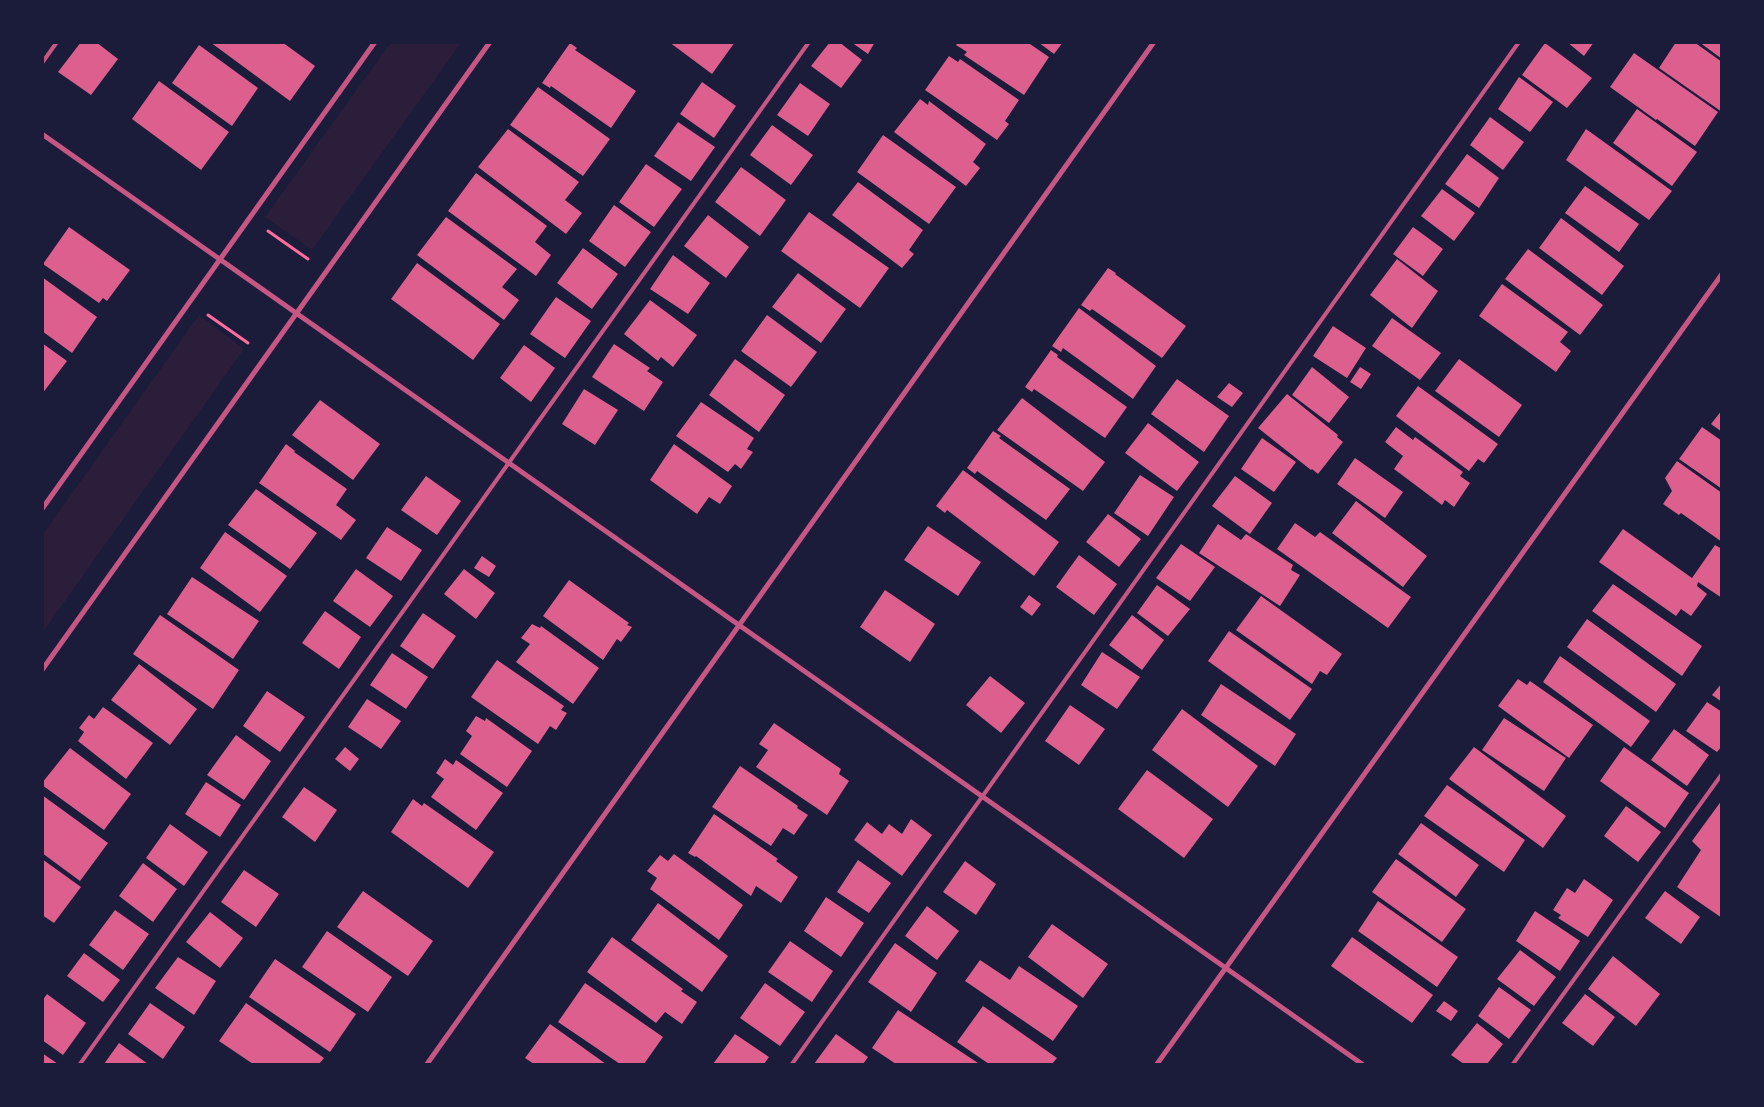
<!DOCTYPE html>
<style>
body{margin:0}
#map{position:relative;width:1764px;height:1107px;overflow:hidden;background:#1b1b3a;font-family:"Source Sans 3",sans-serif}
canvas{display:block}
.frame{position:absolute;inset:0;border:44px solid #1b1b3a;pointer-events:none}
</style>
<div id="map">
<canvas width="1764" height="1107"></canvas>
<div class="frame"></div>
</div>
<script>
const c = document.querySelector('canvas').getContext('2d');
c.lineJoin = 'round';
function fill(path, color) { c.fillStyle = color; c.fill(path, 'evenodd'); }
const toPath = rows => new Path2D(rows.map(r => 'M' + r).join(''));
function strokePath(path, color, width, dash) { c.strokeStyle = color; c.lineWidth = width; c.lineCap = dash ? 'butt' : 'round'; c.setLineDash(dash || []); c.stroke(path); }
fill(toPath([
 [391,42,461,43,312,250,265,217],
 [199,315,244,349,43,632,43,534]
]), '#2a1e3b');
fill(toPath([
 [81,42,96,42,118,59,91,95,58,72],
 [210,42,282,42,315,66,290,101],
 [669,42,735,42,712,74],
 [830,42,839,42,862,60,841,88,811,66],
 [851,42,875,42,868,54],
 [958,42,1027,42,1049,57,1024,95,964,55,967,52,956,45],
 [1038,42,1063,42,1054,54],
 [1567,42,1594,42,1584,56],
 [1676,42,1694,42,1722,62,1722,112,1659,68],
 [1699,42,1722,42,1722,59],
 [570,43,577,48,575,50,636,91,611,128,551,86,550,88,542,83],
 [1545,43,1592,78,1567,108,1522,75],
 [199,45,258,88,232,126,172,83],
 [1634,53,1718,112,1695,146,1657,119,1656,120,1610,87],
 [949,56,958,62,960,59,1019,100,1005,121,1009,124,997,140,925,90],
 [1519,77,1553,102,1530,132,1498,109],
 [159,81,229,132,201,170,132,119],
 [702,82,736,106,714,138,680,114],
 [800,83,830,104,808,136,777,115],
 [538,87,610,139,583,176,510,125],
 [920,99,928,105,929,101,986,144,973,162,980,168,966,186,894,132],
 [1637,109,1697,152,1672,186,1613,143],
 [1490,117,1524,142,1503,170,1470,145],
 [678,122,715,147,691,181,654,156],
 [772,125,813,155,791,185,750,155],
 [508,129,579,182,565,200,582,213,566,234,478,167],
 [1586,129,1672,191,1649,220,1566,160],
 [883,135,956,187,929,224,857,172],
 [1467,154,1499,178,1479,208,1445,184],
 [646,164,682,189,654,227,619,202],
 [741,167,786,200,760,236,715,202],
 [476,173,547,226,535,242,551,255,536,276,448,211],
 [858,182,923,230,909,250,914,254,902,268,832,215],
 [1585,186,1639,224,1619,252,1565,213],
 [1442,189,1475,213,1454,241,1421,216],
 [614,205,651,232,625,267,589,241],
 [809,212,889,268,860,308,781,251],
 [708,215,749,247,726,278,684,246],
 [446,217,517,269,502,287,519,300,504,320,417,255],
 [1561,218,1624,266,1602,295,1539,248],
 [69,227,130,270,107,301,103,298,99,303,43,264],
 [1413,227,1443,249,1423,276,1393,254],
 [583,248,618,274,592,309,557,283],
 [1528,249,1603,305,1580,335,1505,279],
 [673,255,710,283,688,314,650,289],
 [1397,259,1438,291,1412,328,1370,295],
 [417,263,500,324,473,360,391,299],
 [1108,268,1116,273,1115,274,1186,326,1162,358,1092,309,1090,311,1081,305],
 [798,273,846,309,821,343,772,307],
 [42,277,97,317,72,353,42,331],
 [1502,284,1568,332,1560,342,1571,351,1556,372,1479,316],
 [556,297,591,321,565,358,530,334],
 [650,300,697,335,673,367,661,357,658,361,624,334],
 [1079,308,1156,366,1133,399,1063,348,1061,352,1052,346],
 [767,315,817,352,791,387,741,351],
 [1392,318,1441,353,1420,380,1372,346],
 [1333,326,1366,348,1347,378,1313,356],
 [42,343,67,361,42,394],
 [614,344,650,368,647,371,663,382,644,411,592,377],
 [524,345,555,368,531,402,500,378],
 [1051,350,1058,355,1057,357,1127,407,1105,438,1034,389,1032,392,1025,387],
 [735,359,785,395,759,432,709,395],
 [1459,359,1522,405,1499,437,1435,391],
 [1312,367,1349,397,1329,423,1292,395],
 [1360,367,1371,374,1361,389,1350,382],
 [1177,379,1229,416,1204,452,1151,414],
 [1229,383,1243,393,1232,407,1217,397],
 [1418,386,1498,444,1484,463,1478,459,1469,471,1396,416],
 [584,389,618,410,595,445,562,424],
 [1287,394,1338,435,1337,437,1343,442,1318,474,1312,469,1311,470,1258,428],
 [1022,398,1105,462,1083,491,997,430],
 [320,400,380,444,353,480,292,435],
 [701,402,754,438,747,449,753,452,741,469,735,464,728,472,676,436],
 [1722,410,1722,432,1711,424],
 [1148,423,1199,462,1177,491,1125,453],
 [1396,427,1413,440,1415,437,1463,472,1460,476,1470,483,1454,507,1445,500,1442,505,1394,469,1403,456,1385,442],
 [1702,427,1722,441,1722,489,1679,459],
 [993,431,1001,436,999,438,1070,489,1046,520,977,471,975,474,967,468],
 [1262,438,1296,462,1274,492,1241,469],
 [286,444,295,451,294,452,347,489,336,505,356,520,341,540,259,483],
 [674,444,732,486,720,504,709,497,697,514,650,480],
 [1355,458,1403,492,1385,518,1337,484],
 [1677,461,1722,493,1722,542,1681,513,1679,515,1663,504,1672,491,1665,478],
 [963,470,1059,542,1034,576,947,510,945,513,936,506],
 [1140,475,1174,497,1148,536,1114,513],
 [426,476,461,501,437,535,401,510],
 [1235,476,1272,503,1250,534,1212,506],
 [256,489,317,533,290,569,228,525],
 [1356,501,1427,556,1403,587,1332,533],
 [1108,514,1141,539,1119,567,1086,542],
 [1295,523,1315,537,1320,532,1411,597,1388,628,1277,549],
 [1218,524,1241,540,1246,534,1293,565,1291,570,1300,575,1280,606,1199,553],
 [928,526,981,562,958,596,904,560],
 [387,527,422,550,401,581,366,558],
 [1623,529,1692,578,1715,545,1722,549,1722,598,1698,582,1697,586,1707,594,1691,616,1681,609,1676,616,1599,562],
 [225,532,287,576,260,612,200,568],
 [1181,544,1215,567,1190,601,1156,578],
 [1079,555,1117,584,1094,615,1056,587],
 [482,556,496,566,489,577,474,568],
 [356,569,393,596,370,627,333,601],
 [464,569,495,593,476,619,444,594],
 [192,577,259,621,233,659,167,614],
 [569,580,629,623,627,625,632,627,621,642,617,639,603,660,543,616],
 [1613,584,1702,646,1682,676,1592,611],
 [1157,585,1190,609,1168,636,1137,613],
 [885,590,935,624,910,662,860,627],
 [1029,595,1041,604,1032,616,1020,607],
 [1261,596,1342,654,1327,675,1320,671,1312,684,1236,630],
 [325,611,361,637,339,669,302,643],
 [423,613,456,636,433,669,400,646],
 [160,615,239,670,213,709,133,654],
 [1132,615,1164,640,1142,670,1109,645],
 [1587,619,1676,684,1656,712,1567,647],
 [532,624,540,628,541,626,599,668,573,704,516,662,530,644,521,638],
 [1229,631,1312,689,1290,720,1208,661],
 [1102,652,1140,677,1117,709,1081,685],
 [392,653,428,677,406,709,370,685],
 [1560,656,1650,721,1631,747,1543,682],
 [497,660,564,706,561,710,567,713,556,730,550,726,538,744,471,697],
 [139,664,197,709,170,745,111,700],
 [990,676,1025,703,1001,733,966,705],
 [1518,679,1527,685,1530,681,1593,725,1569,758,1498,706],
 [1722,683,1722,702,1712,695],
 [1221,684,1296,734,1275,766,1201,715],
 [267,691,305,717,280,752,243,726],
 [367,699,401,721,381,749,348,727],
 [1707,702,1722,712,1722,746,1717,752,1686,731],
 [1070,705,1105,729,1079,765,1045,741],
 [103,707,153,743,126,779,78,741,84,732,79,728,89,715,94,719],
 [1182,709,1258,766,1228,807,1152,750],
 [476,716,485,721,486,718,532,751,507,787,460,754,472,736,466,731],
 [1504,718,1566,758,1544,791,1482,750],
 [774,723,841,769,839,774,849,781,827,815,756,767,768,750,759,744],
 [1674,729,1709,755,1687,786,1651,760],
 [236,735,271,761,244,800,207,775],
 [345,747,359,759,350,771,335,759],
 [1474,747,1566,816,1543,848,1449,779],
 [1624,747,1689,793,1665,828,1600,781],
 [70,748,131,794,104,830,42,785,42,783],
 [445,759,453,765,456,760,503,793,476,830,431,797,444,779,436,773],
 [740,766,798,806,797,808,808,815,794,835,783,828,771,846,712,807],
 [1147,770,1213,819,1184,858,1118,809],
 [206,782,241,805,220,837,185,814],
 [1447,785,1525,840,1504,872,1424,816],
 [304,787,337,810,315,842,282,817],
 [42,795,108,843,80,881,42,853],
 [413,799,422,806,424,803,494,852,468,888,391,832],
 [1722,800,1722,918,1677,887,1701,850,1692,841],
 [1626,806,1661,832,1638,862,1604,836],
 [714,814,778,859,776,861,798,877,781,903,756,886,751,896,696,856,695,857,688,853],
 [911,819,932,835,902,876,854,840,867,822,882,834,889,824,902,834],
 [1421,823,1479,865,1456,897,1398,854],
 [170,824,208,852,184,886,146,858],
 [674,854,743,905,719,940,650,889,657,878,647,871,660,855,668,861],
 [42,859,81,887,54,923,42,915],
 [1396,859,1466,909,1442,942,1372,892],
 [858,860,891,883,869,913,837,892],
 [965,861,996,884,976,915,943,892],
 [143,863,177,889,153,922,119,896],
 [244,870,279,894,256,927,221,902],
 [1584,879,1613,900,1588,937,1558,918,1561,915,1553,910,1567,888,1575,893],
 [363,891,433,941,408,976,337,927],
 [1665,891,1700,917,1681,944,1645,918],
 [826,897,864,923,841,957,804,931],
 [1378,901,1458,957,1437,987,1358,931],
 [658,903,728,956,702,992,631,940],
 [927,906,959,931,937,960,905,936],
 [115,910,149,934,123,970,89,945],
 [1535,911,1580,941,1560,971,1516,941],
 [210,912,243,938,220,968,186,942],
 [1052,924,1108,964,1083,998,1028,957],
 [327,931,392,977,368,1012,302,967],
 [612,937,683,989,681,991,697,1002,682,1024,665,1012,656,1023,587,972],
 [1352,937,1433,995,1412,1023,1331,966],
 [790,941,833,971,812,1002,768,972],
 [895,943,937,973,911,1012,868,982],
 [1520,950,1556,977,1534,1006,1497,979],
 [84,953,120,980,103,1002,67,976],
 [1613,956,1660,994,1636,1026,1588,989],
 [178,957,216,981,194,1015,155,988],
 [275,959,356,1014,330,1052,249,997],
 [980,960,1010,980,1019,966,1078,1006,1053,1041,965,981],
 [585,983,663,1037,644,1064,620,1064,558,1022],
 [765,983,805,1012,780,1046,740,1018],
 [1499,987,1531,1010,1509,1039,1478,1016],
 [47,994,86,1023,63,1055,42,1040,42,1001],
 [1585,994,1615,1017,1593,1046,1562,1023],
 [1444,1001,1458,1011,1451,1021,1436,1011],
 [150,1003,185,1027,163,1059,128,1034],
 [246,1003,324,1058,319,1064,253,1064,219,1041],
 [983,1006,1057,1058,1052,1064,989,1064,957,1042],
 [898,1010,978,1063,977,1064,896,1064,872,1048],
 [1477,1023,1503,1044,1487,1064,1464,1064,1451,1055],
 [550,1024,606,1064,534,1064,525,1058],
 [735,1034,769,1057,764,1064,713,1064],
 [836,1034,868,1057,863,1064,814,1064],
 [119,1043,148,1064,104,1064],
 [42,1053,58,1064,42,1064]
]), '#dd5f8e');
strokePath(toPath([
 [268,231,308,259],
 [208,315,248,343]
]), '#ff6b9d', 3);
strokePath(toPath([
 [42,63,57,42],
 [80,1064,809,42],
 [792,1064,1519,42],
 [1513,1064,1722,774]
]), '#c65784', 4);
strokePath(toPath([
 [42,134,1362,1064],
 [42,509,375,42],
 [42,670,490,42],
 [427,1064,1154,42],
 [1157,1064,1722,274]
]), '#c65784', 5);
</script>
